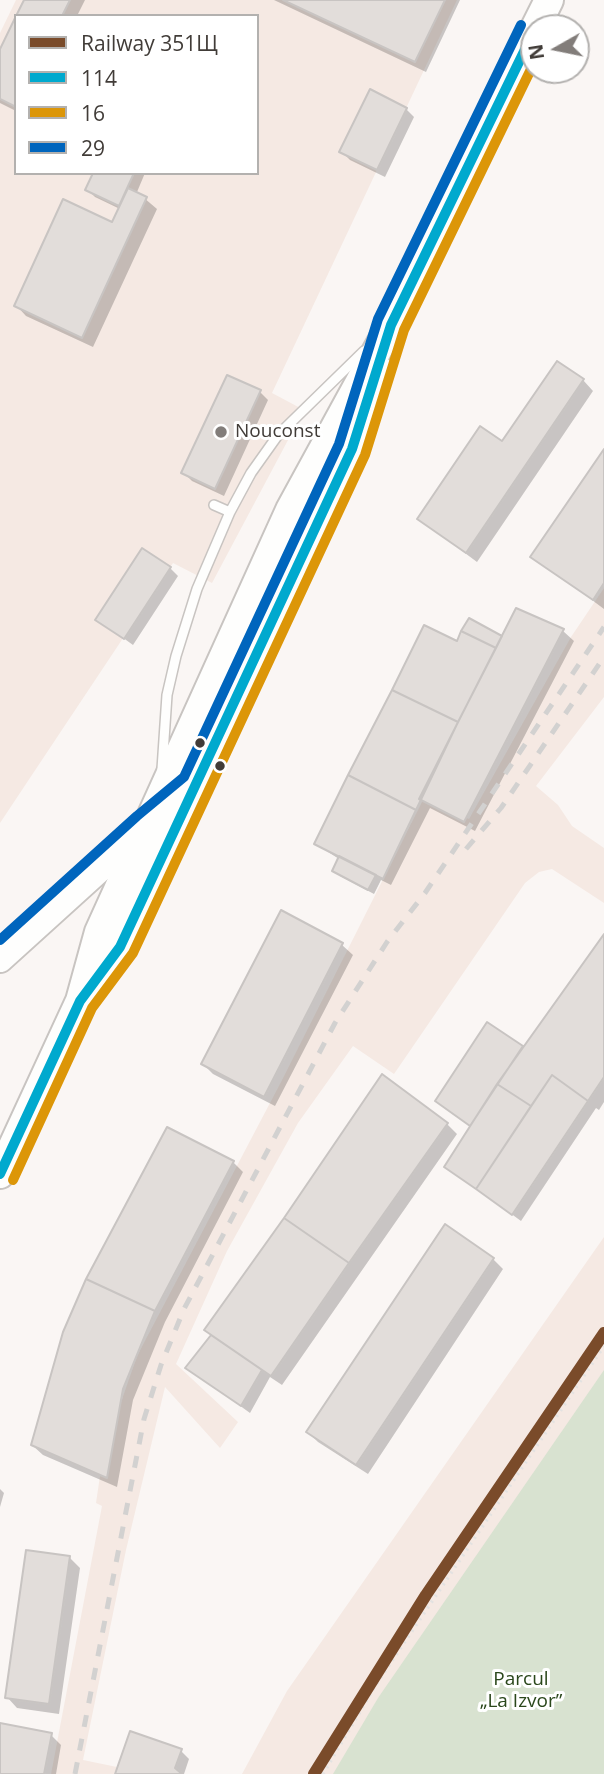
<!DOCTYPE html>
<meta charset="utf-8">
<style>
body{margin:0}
#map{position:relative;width:604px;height:1774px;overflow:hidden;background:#faf6f4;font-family:"Open Sans",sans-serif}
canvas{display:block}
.legend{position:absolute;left:14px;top:14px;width:245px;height:161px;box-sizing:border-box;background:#fff;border:2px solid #b3b1af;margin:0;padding:9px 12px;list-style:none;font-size:21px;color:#413c38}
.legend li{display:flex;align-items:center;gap:14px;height:35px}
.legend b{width:35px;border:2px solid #b3b1af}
.north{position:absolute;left:520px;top:14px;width:70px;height:70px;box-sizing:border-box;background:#fff;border:2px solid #b3b1af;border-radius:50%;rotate:261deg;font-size:19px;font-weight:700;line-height:28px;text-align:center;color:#413c38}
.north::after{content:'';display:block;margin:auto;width:24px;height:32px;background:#827d7a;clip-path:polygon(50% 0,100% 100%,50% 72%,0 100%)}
</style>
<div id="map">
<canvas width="604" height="1774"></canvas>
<ul class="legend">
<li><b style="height:9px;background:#7a4b2a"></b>Railway 351Щ</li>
<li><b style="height:9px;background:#00a9ce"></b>114</li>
<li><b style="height:9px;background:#dc9608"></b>16</li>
<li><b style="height:9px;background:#0065bd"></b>29</li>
</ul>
<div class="north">N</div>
</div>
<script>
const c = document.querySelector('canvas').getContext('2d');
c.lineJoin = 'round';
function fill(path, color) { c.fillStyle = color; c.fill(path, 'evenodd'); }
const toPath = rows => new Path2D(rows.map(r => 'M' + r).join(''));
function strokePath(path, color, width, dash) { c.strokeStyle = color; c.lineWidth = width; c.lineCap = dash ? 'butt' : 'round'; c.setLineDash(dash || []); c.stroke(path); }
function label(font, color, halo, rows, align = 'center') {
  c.font = font + ' "Open Sans",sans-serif'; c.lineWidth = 6; c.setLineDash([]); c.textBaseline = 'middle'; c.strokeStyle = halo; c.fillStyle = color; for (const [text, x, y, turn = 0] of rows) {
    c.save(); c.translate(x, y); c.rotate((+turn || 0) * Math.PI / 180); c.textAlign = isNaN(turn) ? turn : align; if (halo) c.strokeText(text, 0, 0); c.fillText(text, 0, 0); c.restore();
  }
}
fill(toPath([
 [16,0,457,0,272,393,304,410,212,583,173,563,0,823,0,33],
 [16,16,257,16,257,173,16,173],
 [604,588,604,697,536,786,558,805,572,826,604,848,604,903,552,869,539,872,525,883,394,1074,353,1046,298,1123,227,1251,176,1364,238,1422,220,1448,165,1387,126,1550,83,1760,117,1767,114,1774,51,1774,102,1506,96,1503,100,1476,105,1477,119,1408,137,1356,281,1082,425,796,469,819,571,637],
 [604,1237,604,1414,373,1774,242,1774,287,1691]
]), '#f5e9e3');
fill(toPath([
 [604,1370,604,1774,333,1774,378,1698]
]), '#d8e2d0');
fill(toPath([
 [26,0,85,0,77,16,18,16],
 [274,0,460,0,426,72],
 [16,20,16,111,0,103,0,53],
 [406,109,414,117,385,177,350,160,342,152],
 [95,173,145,173,137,192,157,209,93,347,26,316,16,305,113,224,120,209,95,197,87,189],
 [583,380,593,391,477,562,419,519,503,444],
 [260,392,268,400,224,496,192,481,184,473],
 [604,452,604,609,533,556],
 [170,568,178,576,133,645,97,619],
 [517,610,563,631,574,641,475,831,430,808,391,885,381,880,374,894,340,876,334,871,339,859,316,844,458,644,503,638],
 [604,937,604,1102,599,1110,596,1108,521,1221,446,1166,471,1127,437,1101,522,1047,524,1049],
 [342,945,353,955,275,1106,213,1074,203,1064],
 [447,1124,457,1134,282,1385,270,1377,250,1413,188,1368,212,1336,206,1330],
 [233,1162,243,1172,165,1322,133,1400,117,1487,43,1455,32,1445],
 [493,1259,503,1269,368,1474,318,1442,308,1432],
 [0,1489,4,1493,0,1507],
 [70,1558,80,1568,59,1714,17,1708,7,1697],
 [0,1725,51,1735,61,1745,56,1774,0,1774],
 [181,1751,189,1759,184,1774,117,1774]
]), '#0003');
const building = toPath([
 [24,0,70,0,62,16,16,16,24,0],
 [283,0,445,0,415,62,283,0],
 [16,16,16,107,0,99,0,49,16,16],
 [370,89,407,108,377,170,339,152,370,89],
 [93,173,134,173,119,206,85,190,93,173],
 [128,188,147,197,82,338,14,306,63,199,112,222,128,188],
 [557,361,584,379,466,553,417,519,480,426,502,441,557,361],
 [227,375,261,390,215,489,181,473,227,375],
 [604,449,604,583,593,600,530,557,604,449],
 [142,548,171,567,124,639,95,620,142,548],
 [516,608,564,629,464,822,419,799,516,608],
 [469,618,502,636,496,648,461,631,469,618],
 [424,625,457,641,461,631,496,648,458,722,392,690,424,625],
 [392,690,458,722,416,810,348,775,392,690],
 [348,775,416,810,383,879,314,844,348,775],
 [339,856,376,875,368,890,332,871,339,856],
 [281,910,343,943,264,1097,201,1064,281,910],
 [604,934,604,1077,588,1101,552,1075,531,1106,497,1084,604,934],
 [487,1022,523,1046,470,1126,435,1101,487,1022],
 [382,1074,448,1123,349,1263,284,1218,382,1074],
 [552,1075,588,1101,512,1215,476,1189,552,1075],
 [497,1084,531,1106,476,1189,444,1167,497,1084],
 [167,1127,234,1161,155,1311,86,1279,167,1127],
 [284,1218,349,1263,271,1376,204,1330,284,1218],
 [445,1224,494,1258,356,1465,306,1432,445,1224],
 [86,1279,155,1311,123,1389,107,1478,31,1445,63,1332,86,1279],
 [211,1335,262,1370,241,1406,185,1368,211,1335],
 [26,1550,70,1556,49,1704,5,1698,26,1550],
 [0,1723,52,1733,44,1774,0,1774,0,1723],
 [130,1731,182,1749,175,1768,182,1774,115,1774,130,1731]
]);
fill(building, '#e2ddda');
strokePath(building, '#c8c4c2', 2);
const lane = toPath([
 [214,505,230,512],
 [162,769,167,695,176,656,197,589,230,512,251,473,278,435,364,351]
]);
const secondary = toPath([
 [0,959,148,825]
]);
const primary = toPath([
 [535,28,549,0],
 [90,988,120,947,352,449,378,369],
 [0,1174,80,1001,99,932,290,510,391,325,534,31]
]);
strokePath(lane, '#c8c4c1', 12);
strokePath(secondary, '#c8c4c1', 30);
strokePath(primary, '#c8c4c1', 32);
strokePath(toPath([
 [323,1774,375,1686,604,1346]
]), '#e3e2e1', 3.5, [2, 5]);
strokePath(lane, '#fefefd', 9);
strokePath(secondary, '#fefefd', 26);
strokePath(primary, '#fefefd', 28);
strokePath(toPath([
 [466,849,501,808,604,657],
 [75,1774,144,1419,161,1365,184,1309,335,1023,387,942,425,893,604,627]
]), '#d2d1d0', 5, [12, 12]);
strokePath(toPath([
 [0,1174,80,1001,120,947,352,449,391,325,534,31]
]), '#00a9ce', 10);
strokePath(toPath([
 [13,1180,92,1008,133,953,365,455,404,330,534,63]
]), '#dc9608', 10);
strokePath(toPath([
 [0,940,137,816,184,777,339,444,378,319,521,25]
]), '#0065bd', 10);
strokePath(toPath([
 [314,1774,426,1595,604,1333]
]), '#7a4b2a', 12);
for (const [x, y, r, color] of [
 [221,432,7,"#827d7a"],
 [200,743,6,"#413c38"],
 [220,766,6,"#413c38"]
]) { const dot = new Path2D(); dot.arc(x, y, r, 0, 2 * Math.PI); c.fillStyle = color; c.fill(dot); strokePath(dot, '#fff', 2.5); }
label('19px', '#413c38', '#fff', [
 ["Nouconst",235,432]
], 'left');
label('19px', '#2a471b', '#fff', [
 ["Parcul",521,1680],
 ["„La Izvor”",521,1702]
]);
</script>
